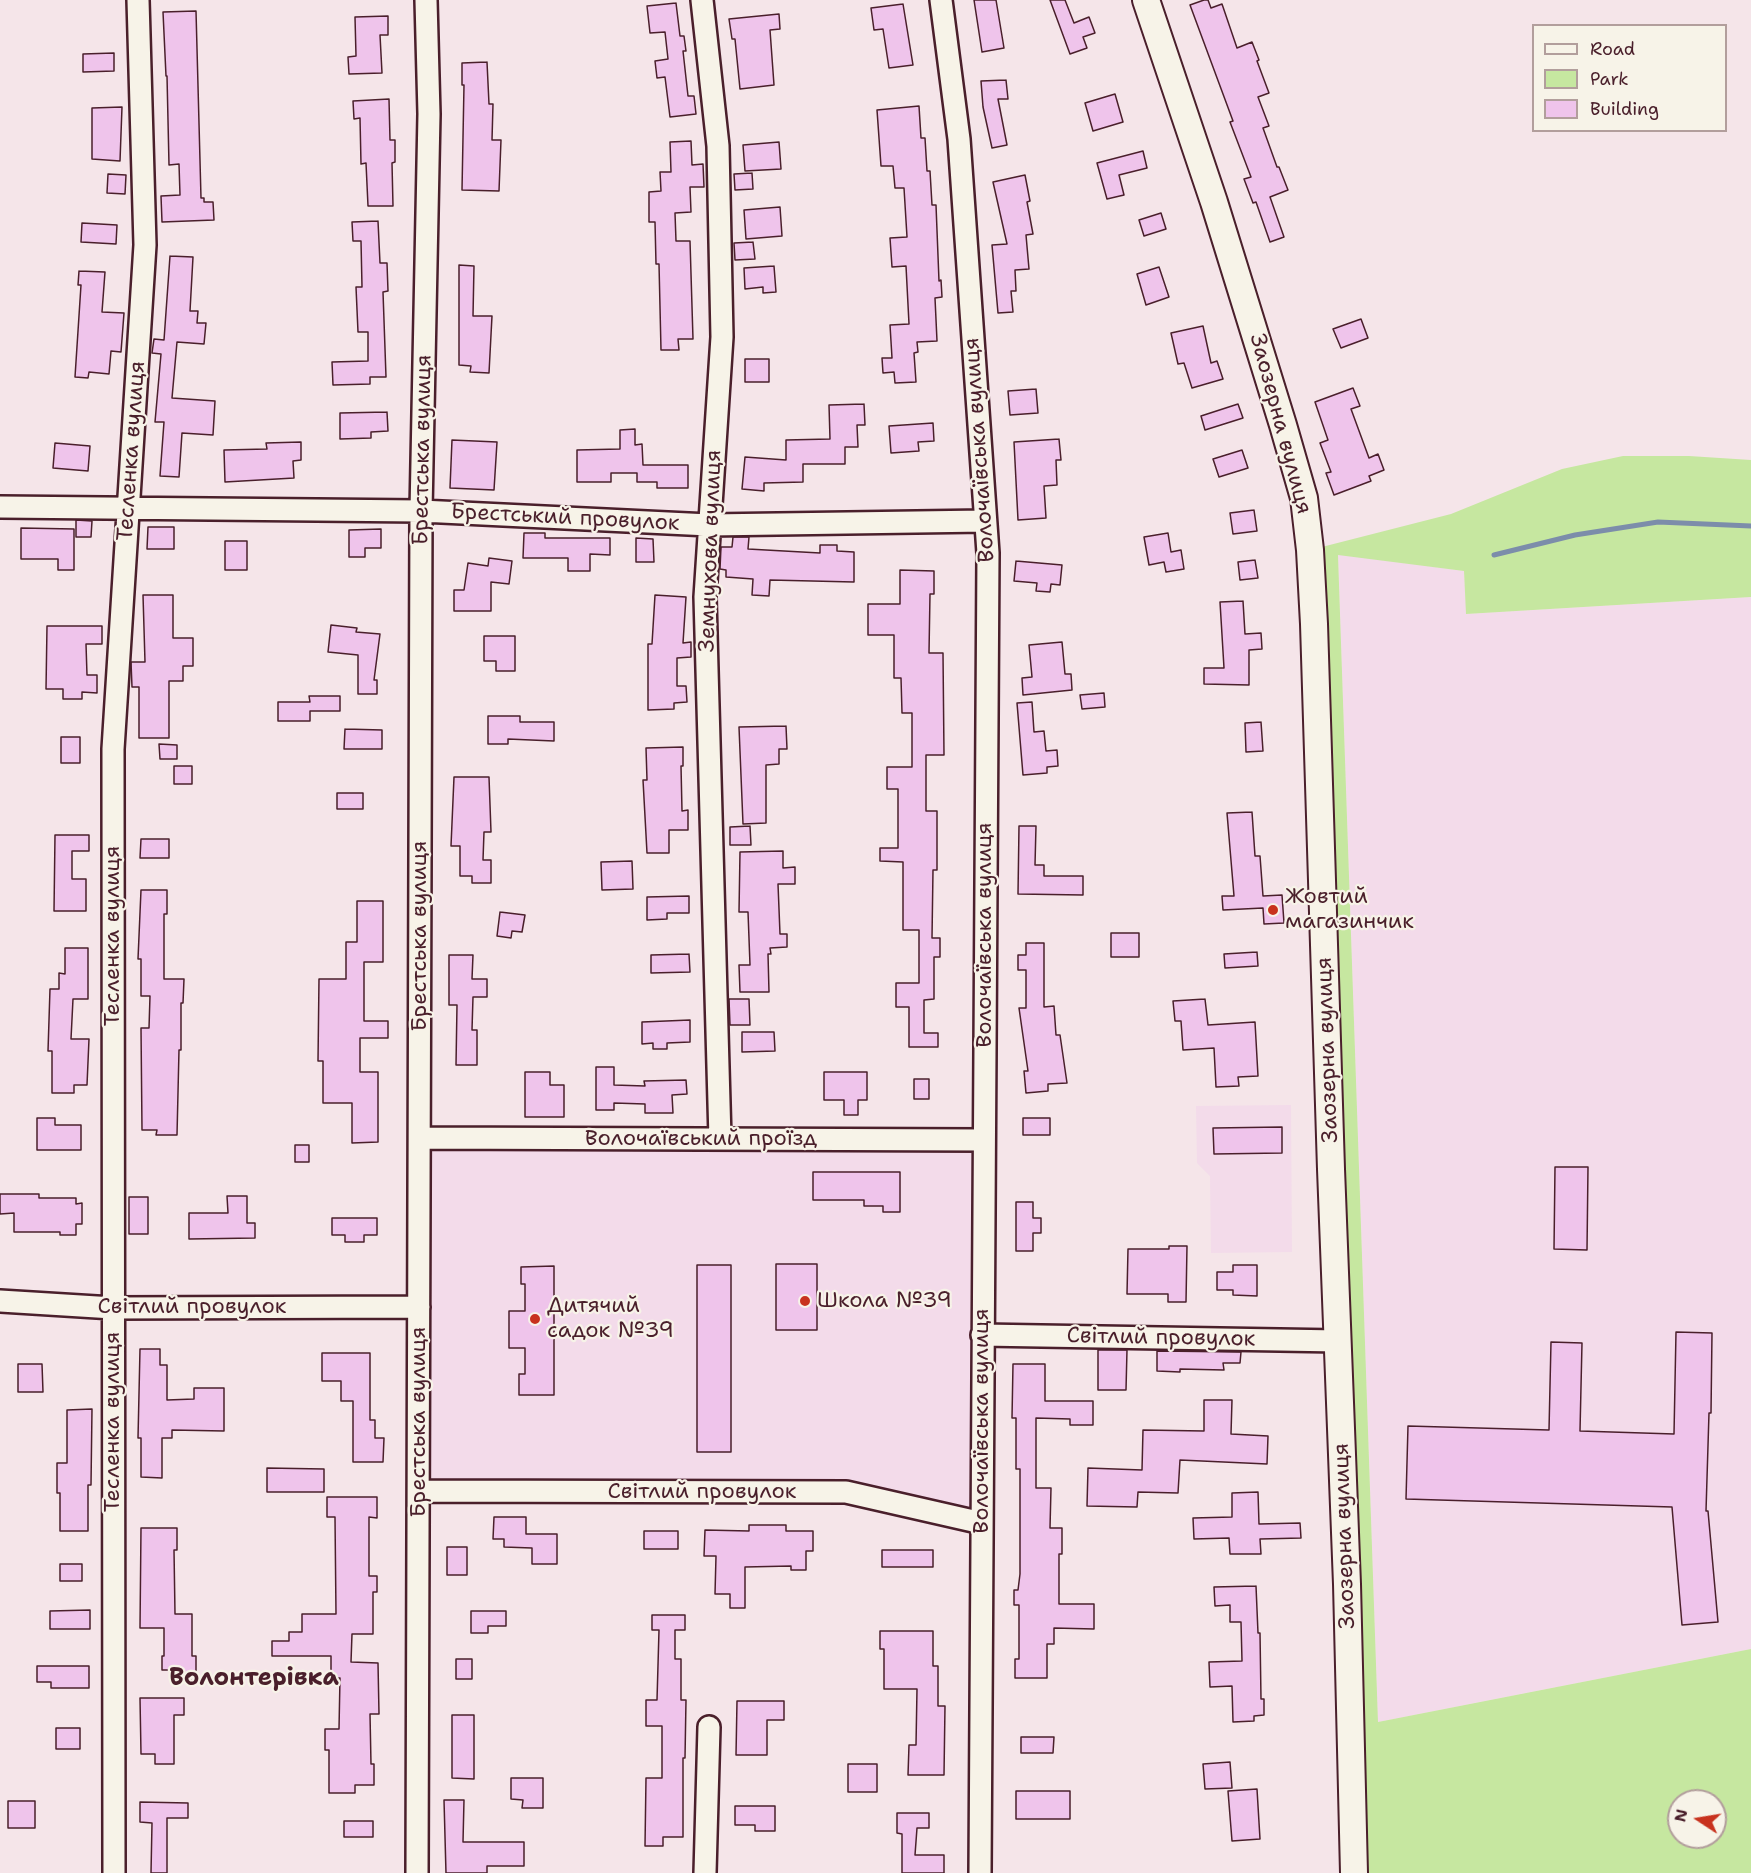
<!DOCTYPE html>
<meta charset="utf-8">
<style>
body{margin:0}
#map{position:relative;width:1751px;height:1873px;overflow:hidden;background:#f5e5e9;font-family:"Shantell Sans",sans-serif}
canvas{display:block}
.legend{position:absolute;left:1532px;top:24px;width:195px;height:108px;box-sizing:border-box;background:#f7f3e8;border:2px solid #b29e9c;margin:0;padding:8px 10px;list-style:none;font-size:18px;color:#4a1f2b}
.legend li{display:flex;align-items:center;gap:12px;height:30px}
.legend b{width:30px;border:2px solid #b29e9c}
.north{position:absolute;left:1667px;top:1789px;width:60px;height:60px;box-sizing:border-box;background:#f7f3e8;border:2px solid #b29e9c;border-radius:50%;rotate:282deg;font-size:16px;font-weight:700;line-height:24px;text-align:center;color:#4a1f2b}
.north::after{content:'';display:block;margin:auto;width:21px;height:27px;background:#c8321e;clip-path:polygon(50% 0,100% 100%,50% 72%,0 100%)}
</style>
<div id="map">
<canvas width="1751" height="1873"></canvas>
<ul class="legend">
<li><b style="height:8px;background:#f7f3e8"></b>Road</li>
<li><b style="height:16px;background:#c6e7a0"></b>Park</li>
<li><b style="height:16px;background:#efc4eb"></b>Building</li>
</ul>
<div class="north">N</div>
</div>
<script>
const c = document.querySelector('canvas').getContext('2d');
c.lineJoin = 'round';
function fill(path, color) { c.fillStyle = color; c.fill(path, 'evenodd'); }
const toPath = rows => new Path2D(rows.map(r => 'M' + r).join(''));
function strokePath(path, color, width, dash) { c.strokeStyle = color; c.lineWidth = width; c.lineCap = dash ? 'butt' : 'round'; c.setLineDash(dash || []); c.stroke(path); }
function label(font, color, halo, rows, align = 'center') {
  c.font = font + ' "Shantell Sans",sans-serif'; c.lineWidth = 4.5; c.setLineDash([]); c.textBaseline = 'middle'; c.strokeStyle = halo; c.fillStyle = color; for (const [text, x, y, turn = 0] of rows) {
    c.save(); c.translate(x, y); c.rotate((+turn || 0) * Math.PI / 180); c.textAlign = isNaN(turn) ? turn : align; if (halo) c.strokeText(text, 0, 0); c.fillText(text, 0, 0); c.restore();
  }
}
fill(toPath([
 [1338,554,1464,571,1467,614,1751,597,1751,1649,1378,1722],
 [1291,1105,1292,1252,1211,1253,1210,1176,1197,1163,1196,1106],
 [432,1150,971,1153,970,1508,847,1480,431,1479]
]), '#f3dbea');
fill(toPath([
 [1623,456,1689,456,1751,460,1751,597,1466,614,1464,571,1338,555,1378,1722,1751,1649,1751,1873,1354,1873,1310,550,1451,514,1562,469],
 [1679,1801,1715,1801,1715,1837,1679,1837]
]), '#c6e7a0');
strokePath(toPath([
 [1494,555,1575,535,1658,522,1751,526]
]), '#7c8daa', 5);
const building = toPath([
 [974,0,996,0,1004,48,982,52,974,0],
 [1050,0,1065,0,1074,23,1089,17,1095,33,1083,37,1087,48,1070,54,1050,0],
 [1204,0,1208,0,1211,8,1222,4,1237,48,1252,42,1259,60,1257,61,1269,93,1258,97,1269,126,1263,128,1277,167,1279,167,1288,190,1270,197,1284,237,1270,242,1256,202,1253,203,1244,179,1251,177,1230,122,1233,121,1190,5,1204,0],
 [676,3,680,36,684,36,686,51,683,51,688,96,694,96,696,114,670,117,665,77,657,78,655,61,668,59,665,32,650,33,647,6,676,3],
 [903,4,913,65,889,68,883,29,874,30,871,8,903,4],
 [196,11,201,198,204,198,204,202,213,202,214,220,162,222,161,196,180,195,179,164,169,165,167,76,166,76,163,12,196,11],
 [779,14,780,29,770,30,774,85,740,89,735,39,732,39,729,19,779,14],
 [388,16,388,35,380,35,382,73,349,74,348,57,356,56,355,17,388,16],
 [114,53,114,71,83,72,83,54,114,53],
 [487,62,489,104,493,104,492,140,501,140,499,191,462,190,464,85,462,85,462,63,487,62],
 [1006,80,1008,99,998,99,1007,145,992,148,983,107,981,81,1006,80],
 [1115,94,1123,122,1093,131,1085,103,1115,94],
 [389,99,390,140,395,140,395,162,392,163,393,206,368,206,366,163,361,164,360,118,354,119,353,101,389,99],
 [919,106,921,138,925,138,927,171,930,171,932,205,936,205,939,281,941,280,942,297,935,298,937,341,917,342,918,352,914,353,916,382,895,383,894,372,883,373,882,358,892,358,890,325,909,324,906,266,892,267,890,238,907,237,904,188,895,188,893,166,881,166,877,110,919,106],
 [122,107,120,161,92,159,92,108,122,107],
 [691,141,692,165,703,164,704,187,690,187,691,212,675,213,676,241,690,241,693,339,678,339,679,350,661,350,659,264,656,264,655,222,649,222,649,192,661,191,660,172,671,172,670,142,691,141],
 [779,142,781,169,745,171,743,145,779,142],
 [1143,151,1147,168,1119,175,1124,195,1107,199,1097,163,1143,151],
 [752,173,753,189,735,190,734,174,752,173],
 [108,174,126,175,125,194,107,193,108,174],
 [1025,175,1030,201,1027,202,1033,234,1026,235,1029,269,1015,270,1016,291,1011,291,1013,312,998,313,992,245,1007,244,993,182,1025,175],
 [780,207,782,236,746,239,744,210,780,207],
 [1161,213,1166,229,1144,236,1139,220,1161,213],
 [378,221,380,263,387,263,388,291,383,292,386,377,370,377,370,384,333,385,332,362,368,361,368,332,358,332,356,287,362,287,361,241,353,241,352,222,378,221],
 [82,223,117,225,116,244,81,242,82,223],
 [753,242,755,259,735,260,734,243,753,242],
 [170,256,193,257,190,311,198,311,197,323,206,323,204,344,177,342,172,398,215,401,213,435,182,433,179,477,160,476,164,422,155,422,161,354,152,353,154,339,164,340,170,256],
 [459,265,474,266,473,316,492,316,489,373,470,372,471,366,459,365,459,265],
 [774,266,776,292,763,293,763,287,745,289,744,268,774,266],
 [1159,267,1169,297,1146,305,1137,274,1159,267],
 [79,271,105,272,102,312,124,313,121,352,111,351,109,374,89,372,88,378,75,377,81,285,78,285,79,271],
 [1361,319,1368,338,1341,348,1333,329,1361,319],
 [1203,326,1211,363,1217,361,1223,379,1192,388,1184,363,1178,364,1171,333,1203,326],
 [745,359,769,359,769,382,745,382,745,359],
 [1353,388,1360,406,1351,409,1369,458,1378,454,1384,470,1369,476,1371,481,1334,495,1326,473,1331,472,1320,443,1328,440,1315,402,1353,388],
 [1036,389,1038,413,1010,415,1008,391,1036,389],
 [864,404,865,425,857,425,858,447,845,447,845,464,803,464,803,482,764,483,764,491,742,489,745,457,786,460,786,440,830,439,829,405,864,404],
 [1238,404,1243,418,1205,430,1201,416,1238,404],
 [387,412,388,431,371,432,371,438,340,439,340,413,387,412],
 [933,423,934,441,918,442,919,451,891,453,889,426,933,423],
 [635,429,635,445,642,444,643,465,688,465,688,488,657,488,657,482,637,482,637,473,611,473,611,482,577,482,577,450,620,449,620,430,635,429],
 [1059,439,1061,460,1056,460,1057,485,1044,486,1046,518,1018,520,1014,442,1059,439],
 [452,440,497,442,494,490,450,488,452,440],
 [301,442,301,460,293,461,294,478,225,482,224,450,267,449,266,443,301,442],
 [55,443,90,446,88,471,53,468,55,443],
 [1242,450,1248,468,1219,477,1213,459,1242,450],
 [1254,510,1257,531,1233,534,1230,513,1254,510],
 [76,520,92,521,91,537,76,537,76,520],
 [148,527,174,527,174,549,147,549,148,527],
 [21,528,74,529,74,570,58,570,58,559,21,559,21,528],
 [381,529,381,548,365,548,365,557,349,557,349,530,381,529],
 [524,533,545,533,545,538,610,538,610,555,590,554,590,571,568,571,568,558,523,558,524,533],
 [1168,533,1171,552,1181,550,1184,569,1166,572,1164,562,1149,565,1144,537,1168,533],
 [733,537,749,537,748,549,820,553,820,545,837,545,837,551,854,552,854,582,770,580,769,596,752,595,753,579,726,577,726,570,720,569,721,547,732,547,733,537],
 [636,538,653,539,654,562,636,562,636,538],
 [225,541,247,541,247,570,225,570,225,541],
 [489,558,512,561,509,584,491,582,491,611,454,611,454,590,464,590,468,563,488,566,489,558],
 [1255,560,1258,578,1240,580,1238,562,1255,560],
 [1016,561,1062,565,1060,585,1051,584,1050,592,1036,591,1037,583,1014,581,1016,561],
 [900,570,934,571,934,594,930,594,929,653,943,653,944,755,926,755,926,811,937,811,937,870,933,870,932,938,940,938,940,957,934,957,934,999,924,1000,924,1033,938,1033,938,1047,909,1047,909,1007,896,1007,896,983,919,983,919,930,903,930,903,862,880,861,880,848,898,848,898,789,887,789,887,767,912,767,912,713,902,713,901,678,894,678,894,635,868,635,868,604,900,604,900,570],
 [143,595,173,595,173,638,193,638,193,666,183,666,183,681,169,681,169,738,139,738,139,687,132,687,131,662,145,662,143,595],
 [655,595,686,597,683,643,691,642,691,657,677,658,677,686,686,686,687,702,674,703,674,709,648,710,648,644,652,644,655,595],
 [1243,601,1245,634,1261,633,1262,649,1249,650,1249,685,1204,684,1204,668,1224,668,1220,602,1243,601],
 [331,625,357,628,356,632,380,634,374,680,377,680,377,694,358,694,358,655,328,652,331,625],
 [47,626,102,626,102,644,86,644,87,675,97,675,97,693,82,692,82,699,63,699,63,689,46,689,47,626],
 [484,636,515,636,515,671,496,671,496,661,484,661,484,636],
 [1062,642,1065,674,1071,674,1072,690,1023,695,1022,678,1032,677,1029,645,1062,642],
 [1104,693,1105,707,1082,709,1080,695,1104,693],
 [309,696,340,696,340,711,310,711,310,721,278,721,278,702,310,702,309,696],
 [1032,702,1034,732,1044,731,1046,751,1057,750,1058,766,1047,767,1047,773,1023,775,1017,703,1032,702],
 [488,716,520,716,520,722,554,722,554,741,508,739,508,744,488,744,488,716],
 [1261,722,1263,751,1246,752,1245,723,1261,722],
 [786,726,787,749,779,749,779,764,766,765,766,823,743,824,739,727,786,726],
 [345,729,382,730,382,749,344,749,345,729],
 [61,737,80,737,80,763,61,763,61,737],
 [159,744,177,745,177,759,160,759,159,744],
 [683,747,683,766,681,766,682,811,688,810,688,830,669,830,669,853,647,853,643,780,647,780,646,748,683,747],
 [174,766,192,766,192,784,174,784,174,766],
 [454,777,489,777,491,832,484,832,483,860,491,860,491,883,472,883,472,876,460,876,460,846,451,846,454,777],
 [337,793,363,793,363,809,337,809,337,793],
 [1252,812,1255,856,1260,856,1263,896,1282,895,1284,923,1264,924,1263,908,1223,910,1222,896,1234,896,1227,813,1252,812],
 [750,826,751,845,730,845,730,827,750,826],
 [1019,826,1036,826,1035,865,1044,865,1044,876,1083,876,1083,895,1018,894,1019,826],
 [55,835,89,835,89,851,72,851,72,879,86,879,86,911,54,911,55,835],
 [141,839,169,839,169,858,140,858,141,839],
 [783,851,783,868,795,867,795,884,778,884,780,934,787,934,787,947,770,948,771,954,768,954,769,992,740,992,739,965,750,965,748,912,739,912,740,852,783,851],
 [632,861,633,889,602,890,601,862,632,861],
 [141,890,167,890,167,914,164,914,164,979,184,979,183,1003,181,1003,181,1050,179,1050,177,1135,156,1135,157,1130,142,1130,141,1028,149,1028,150,996,141,996,141,959,138,959,141,890],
 [689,896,689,913,667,913,667,919,647,920,647,897,689,896],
 [357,901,383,901,383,962,364,962,364,1021,388,1021,388,1038,360,1038,360,1072,378,1072,378,1142,352,1143,352,1103,323,1103,323,1061,318,1061,319,979,346,979,346,942,357,942,357,901],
 [500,912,525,915,522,932,512,931,511,938,497,936,500,912],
 [1111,933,1139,933,1139,957,1111,957,1111,933],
 [1026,943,1044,943,1044,1007,1054,1006,1056,1035,1060,1035,1067,1083,1048,1084,1048,1091,1026,1093,1024,1071,1028,1071,1019,1008,1026,1008,1026,970,1018,970,1018,955,1026,955,1026,943],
 [65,948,88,948,88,999,73,999,71,1039,89,1039,87,1085,74,1085,74,1093,52,1093,52,1051,48,1051,50,989,59,989,59,973,65,974,65,948],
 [1257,952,1258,966,1225,968,1224,954,1257,952],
 [689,954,690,972,651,973,651,955,689,954],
 [449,955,473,955,472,979,487,979,487,997,473,997,472,1030,477,1030,477,1065,456,1065,457,1005,449,1005,449,955],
 [729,999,749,999,750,1025,730,1025,729,999],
 [1205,999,1208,1025,1255,1022,1258,1076,1238,1077,1239,1086,1216,1087,1214,1048,1183,1050,1181,1021,1175,1021,1173,1001,1205,999],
 [690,1020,690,1042,667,1043,667,1049,653,1049,653,1043,642,1044,642,1022,690,1020],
 [742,1032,774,1032,775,1051,742,1052,742,1032],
 [596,1067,614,1067,614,1085,645,1086,644,1081,686,1080,687,1094,672,1095,673,1113,645,1113,645,1104,614,1103,614,1110,596,1110,596,1067],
 [525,1072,550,1072,550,1085,564,1085,564,1117,525,1117,525,1072],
 [824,1072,867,1072,867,1100,858,1100,858,1115,844,1115,844,1100,824,1100,824,1072],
 [914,1079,929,1079,929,1099,914,1099,914,1079],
 [37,1118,55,1118,55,1125,81,1125,81,1150,37,1150,37,1118],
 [1023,1118,1050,1118,1050,1135,1023,1135,1023,1118],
 [1282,1127,1282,1153,1214,1154,1213,1128,1282,1127],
 [295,1145,309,1145,309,1162,295,1162,295,1145],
 [1555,1167,1588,1167,1587,1250,1554,1249,1555,1167],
 [813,1172,900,1172,900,1212,883,1212,883,1206,864,1206,864,1200,813,1200,813,1172],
 [0,1194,39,1194,39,1198,76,1198,76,1204,82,1203,82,1224,76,1224,76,1235,60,1235,60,1232,14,1232,14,1213,0,1214,0,1194],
 [227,1196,247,1196,247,1223,255,1223,255,1238,189,1239,189,1213,228,1213,227,1196],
 [129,1197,148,1197,148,1234,129,1234,129,1197],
 [1016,1202,1033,1202,1033,1218,1041,1218,1041,1233,1033,1233,1033,1251,1016,1251,1016,1202],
 [332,1218,377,1218,377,1235,364,1235,364,1242,345,1242,345,1235,332,1235,332,1218],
 [1169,1246,1187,1246,1186,1302,1168,1302,1168,1294,1127,1294,1128,1249,1169,1249,1169,1246],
 [776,1264,817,1264,817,1330,776,1330,776,1264],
 [697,1265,731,1265,731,1452,697,1452,697,1265],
 [1233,1265,1257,1265,1257,1296,1233,1295,1233,1290,1217,1290,1217,1272,1233,1272,1233,1265],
 [554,1266,554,1395,519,1395,519,1374,525,1374,525,1348,509,1348,509,1311,525,1311,525,1284,521,1284,521,1267,554,1266],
 [1676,1332,1712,1333,1711,1413,1709,1413,1706,1511,1708,1511,1718,1622,1682,1625,1672,1507,1406,1499,1408,1426,1549,1430,1551,1342,1582,1343,1580,1431,1674,1434,1676,1332],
 [140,1349,160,1349,160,1365,167,1365,167,1400,194,1399,194,1388,224,1388,224,1431,172,1430,172,1438,162,1438,162,1478,141,1477,141,1438,138,1438,140,1349],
 [1098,1350,1127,1350,1126,1390,1098,1390,1098,1350],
 [1157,1351,1241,1352,1240,1363,1223,1363,1224,1370,1180,1369,1180,1372,1157,1371,1157,1351],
 [322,1353,370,1353,370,1420,375,1420,375,1438,384,1438,383,1462,353,1462,353,1401,341,1401,341,1381,322,1381,322,1353],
 [18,1364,42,1364,43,1392,18,1392,18,1364],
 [1013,1364,1045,1364,1045,1401,1093,1401,1093,1425,1070,1425,1070,1419,1036,1418,1036,1488,1051,1488,1050,1528,1062,1528,1062,1554,1059,1554,1059,1604,1094,1604,1094,1629,1054,1628,1054,1644,1047,1644,1047,1678,1015,1678,1015,1659,1019,1659,1019,1605,1014,1605,1014,1590,1018,1590,1020,1574,1020,1469,1016,1469,1016,1418,1012,1418,1013,1364],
 [1204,1400,1232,1400,1231,1434,1268,1436,1267,1464,1180,1460,1178,1493,1138,1492,1137,1507,1087,1506,1088,1468,1142,1470,1143,1430,1204,1431,1204,1400],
 [92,1409,91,1485,88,1485,88,1531,60,1531,60,1493,57,1493,57,1463,67,1463,67,1410,92,1409],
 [267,1468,324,1469,324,1492,267,1492,267,1468],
 [1258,1492,1259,1524,1300,1523,1301,1538,1260,1539,1261,1554,1230,1554,1229,1538,1194,1539,1193,1518,1232,1517,1232,1493,1258,1492],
 [327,1497,377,1497,377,1518,369,1517,369,1576,377,1576,377,1592,373,1592,373,1634,352,1634,351,1662,378,1663,379,1714,370,1714,371,1764,374,1764,374,1785,355,1785,355,1793,329,1793,329,1750,325,1750,325,1729,339,1729,340,1678,331,1678,331,1656,272,1656,272,1641,289,1641,289,1632,302,1632,302,1614,336,1614,335,1517,327,1517,327,1497],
 [494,1517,526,1517,526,1534,557,1534,557,1564,532,1564,532,1548,504,1547,504,1539,493,1539,494,1517],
 [749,1525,786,1525,786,1531,813,1531,813,1551,806,1551,806,1570,791,1570,791,1566,745,1567,745,1608,730,1608,730,1594,715,1594,716,1556,704,1556,705,1530,749,1531,749,1525],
 [141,1528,177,1528,177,1550,174,1550,175,1614,192,1614,192,1656,196,1656,196,1680,175,1680,175,1670,162,1670,162,1656,164,1656,164,1628,140,1628,141,1528],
 [644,1531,678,1531,678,1549,644,1549,644,1531],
 [447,1547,467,1547,467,1575,447,1575,447,1547],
 [882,1550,933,1550,933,1567,882,1567,882,1550],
 [60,1564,82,1564,82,1581,60,1581,60,1564],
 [1256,1586,1258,1633,1260,1633,1261,1699,1264,1699,1264,1715,1254,1716,1254,1721,1233,1722,1232,1686,1210,1687,1209,1662,1242,1661,1241,1622,1230,1622,1230,1605,1215,1606,1214,1587,1256,1586],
 [90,1610,90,1629,50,1629,50,1611,90,1610],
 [471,1611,506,1611,506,1626,488,1626,488,1633,471,1633,471,1611],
 [652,1615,685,1615,685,1630,675,1630,675,1659,681,1659,681,1700,686,1700,685,1758,683,1758,683,1837,663,1837,663,1846,645,1846,646,1778,662,1778,662,1726,646,1726,646,1700,657,1700,659,1630,652,1630,652,1615],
 [880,1631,933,1631,933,1666,938,1666,938,1706,945,1706,944,1775,908,1775,909,1745,916,1745,917,1689,884,1689,884,1649,880,1649,880,1631],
 [456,1659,472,1659,472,1679,456,1679,456,1659],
 [37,1666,89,1666,89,1688,51,1688,51,1682,37,1682,37,1666],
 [140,1698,184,1698,184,1715,174,1715,174,1764,155,1764,155,1754,141,1754,140,1698],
 [737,1701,784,1701,784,1720,767,1720,767,1755,736,1755,737,1701],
 [452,1715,474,1715,474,1779,452,1778,452,1715],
 [56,1728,80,1728,80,1749,56,1749,56,1728],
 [1021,1737,1054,1737,1053,1753,1021,1753,1021,1737],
 [1230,1762,1232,1788,1205,1789,1203,1764,1230,1762],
 [848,1764,877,1764,877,1792,848,1792,848,1764],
 [511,1778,543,1778,543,1808,522,1808,523,1800,511,1799,511,1778],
 [1257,1789,1260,1839,1232,1841,1228,1791,1257,1789],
 [1016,1791,1070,1791,1070,1819,1016,1819,1016,1791],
 [444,1800,464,1800,463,1842,524,1842,524,1866,487,1866,487,1873,446,1873,444,1800],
 [8,1801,35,1801,35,1828,8,1828,8,1801],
 [140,1802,188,1803,188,1818,167,1818,167,1873,151,1873,152,1823,140,1822,140,1802],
 [735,1806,775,1806,775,1831,755,1831,755,1825,735,1825,735,1806],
 [897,1813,929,1813,929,1828,917,1828,915,1855,944,1855,944,1873,902,1873,902,1834,897,1833,897,1813],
 [344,1821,373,1821,373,1837,344,1837,344,1821]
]);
fill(building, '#efc4eb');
strokePath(building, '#4a1f2b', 1.5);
const minor = toPath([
 [702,0,718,146,722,337,705,597,720,1139],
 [941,0,959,139,988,553,980,1873],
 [0,507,421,511,709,525,985,521],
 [420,1138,983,1140],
 [0,1301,113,1308,419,1307],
 [982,1335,1339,1341],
 [419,1491,846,1492,982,1523],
 [114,1873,113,749,145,245,138,0],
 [417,1873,421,511,429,114,426,0],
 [705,1873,709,1727]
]);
const tertiary = toPath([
 [1146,0,1214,202,1283,425,1304,498,1310,550,1314,624,1331,1169,1347,1584,1354,1873]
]);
strokePath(minor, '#4a1f2b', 26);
strokePath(tertiary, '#4a1f2b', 30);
strokePath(minor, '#f7f3e8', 21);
strokePath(tertiary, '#f7f3e8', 26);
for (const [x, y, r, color] of [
 [1273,910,6,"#c8321e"],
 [805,1301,6,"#c8321e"],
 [535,1319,6,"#c8321e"]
]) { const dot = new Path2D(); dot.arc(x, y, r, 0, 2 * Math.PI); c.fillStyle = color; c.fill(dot); strokePath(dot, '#f7f3e8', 2); }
label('22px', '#4a1f2b', '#f7f3e8', [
 ["Заозерна вулиця",1280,424,75],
 ["Брестська вулиця",423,450,-89],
 ["Волочаївська вулиця",980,450,-94],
 ["Тесленка вулиця",132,451,-86],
 ["Брестський провулок",565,518,3],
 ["Земнухова вулиця",711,551,-88],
 ["Волочаївська вулиця",985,935,-90],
 ["Тесленка вулиця",113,936,-90],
 ["Брестська вулиця",420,936,-90],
 ["Заозерна вулиця",1328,1050,-92],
 ["Волочаївський проїзд",701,1139],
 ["Світлий провулок",192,1307],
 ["Світлий провулок",1161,1338,1],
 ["Волочаївська вулиця",982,1421,-90],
 ["Тесленка вулиця",113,1422,-90],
 ["Брестська вулиця",419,1422,-90],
 ["Світлий провулок",702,1492],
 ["Заозерна вулиця",1345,1536,-92]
]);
label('22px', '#4a1f2b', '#f7f3e8', [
 ["Жовтий",1285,897],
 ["магазинчик",1285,922],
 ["Школа №39",817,1301],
 ["Дитячий",547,1306],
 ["садок №39",547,1331]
], 'left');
label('bold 24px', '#4a1f2b', '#f7f3e8', [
 ["Волонтерівка",254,1679]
]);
</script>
